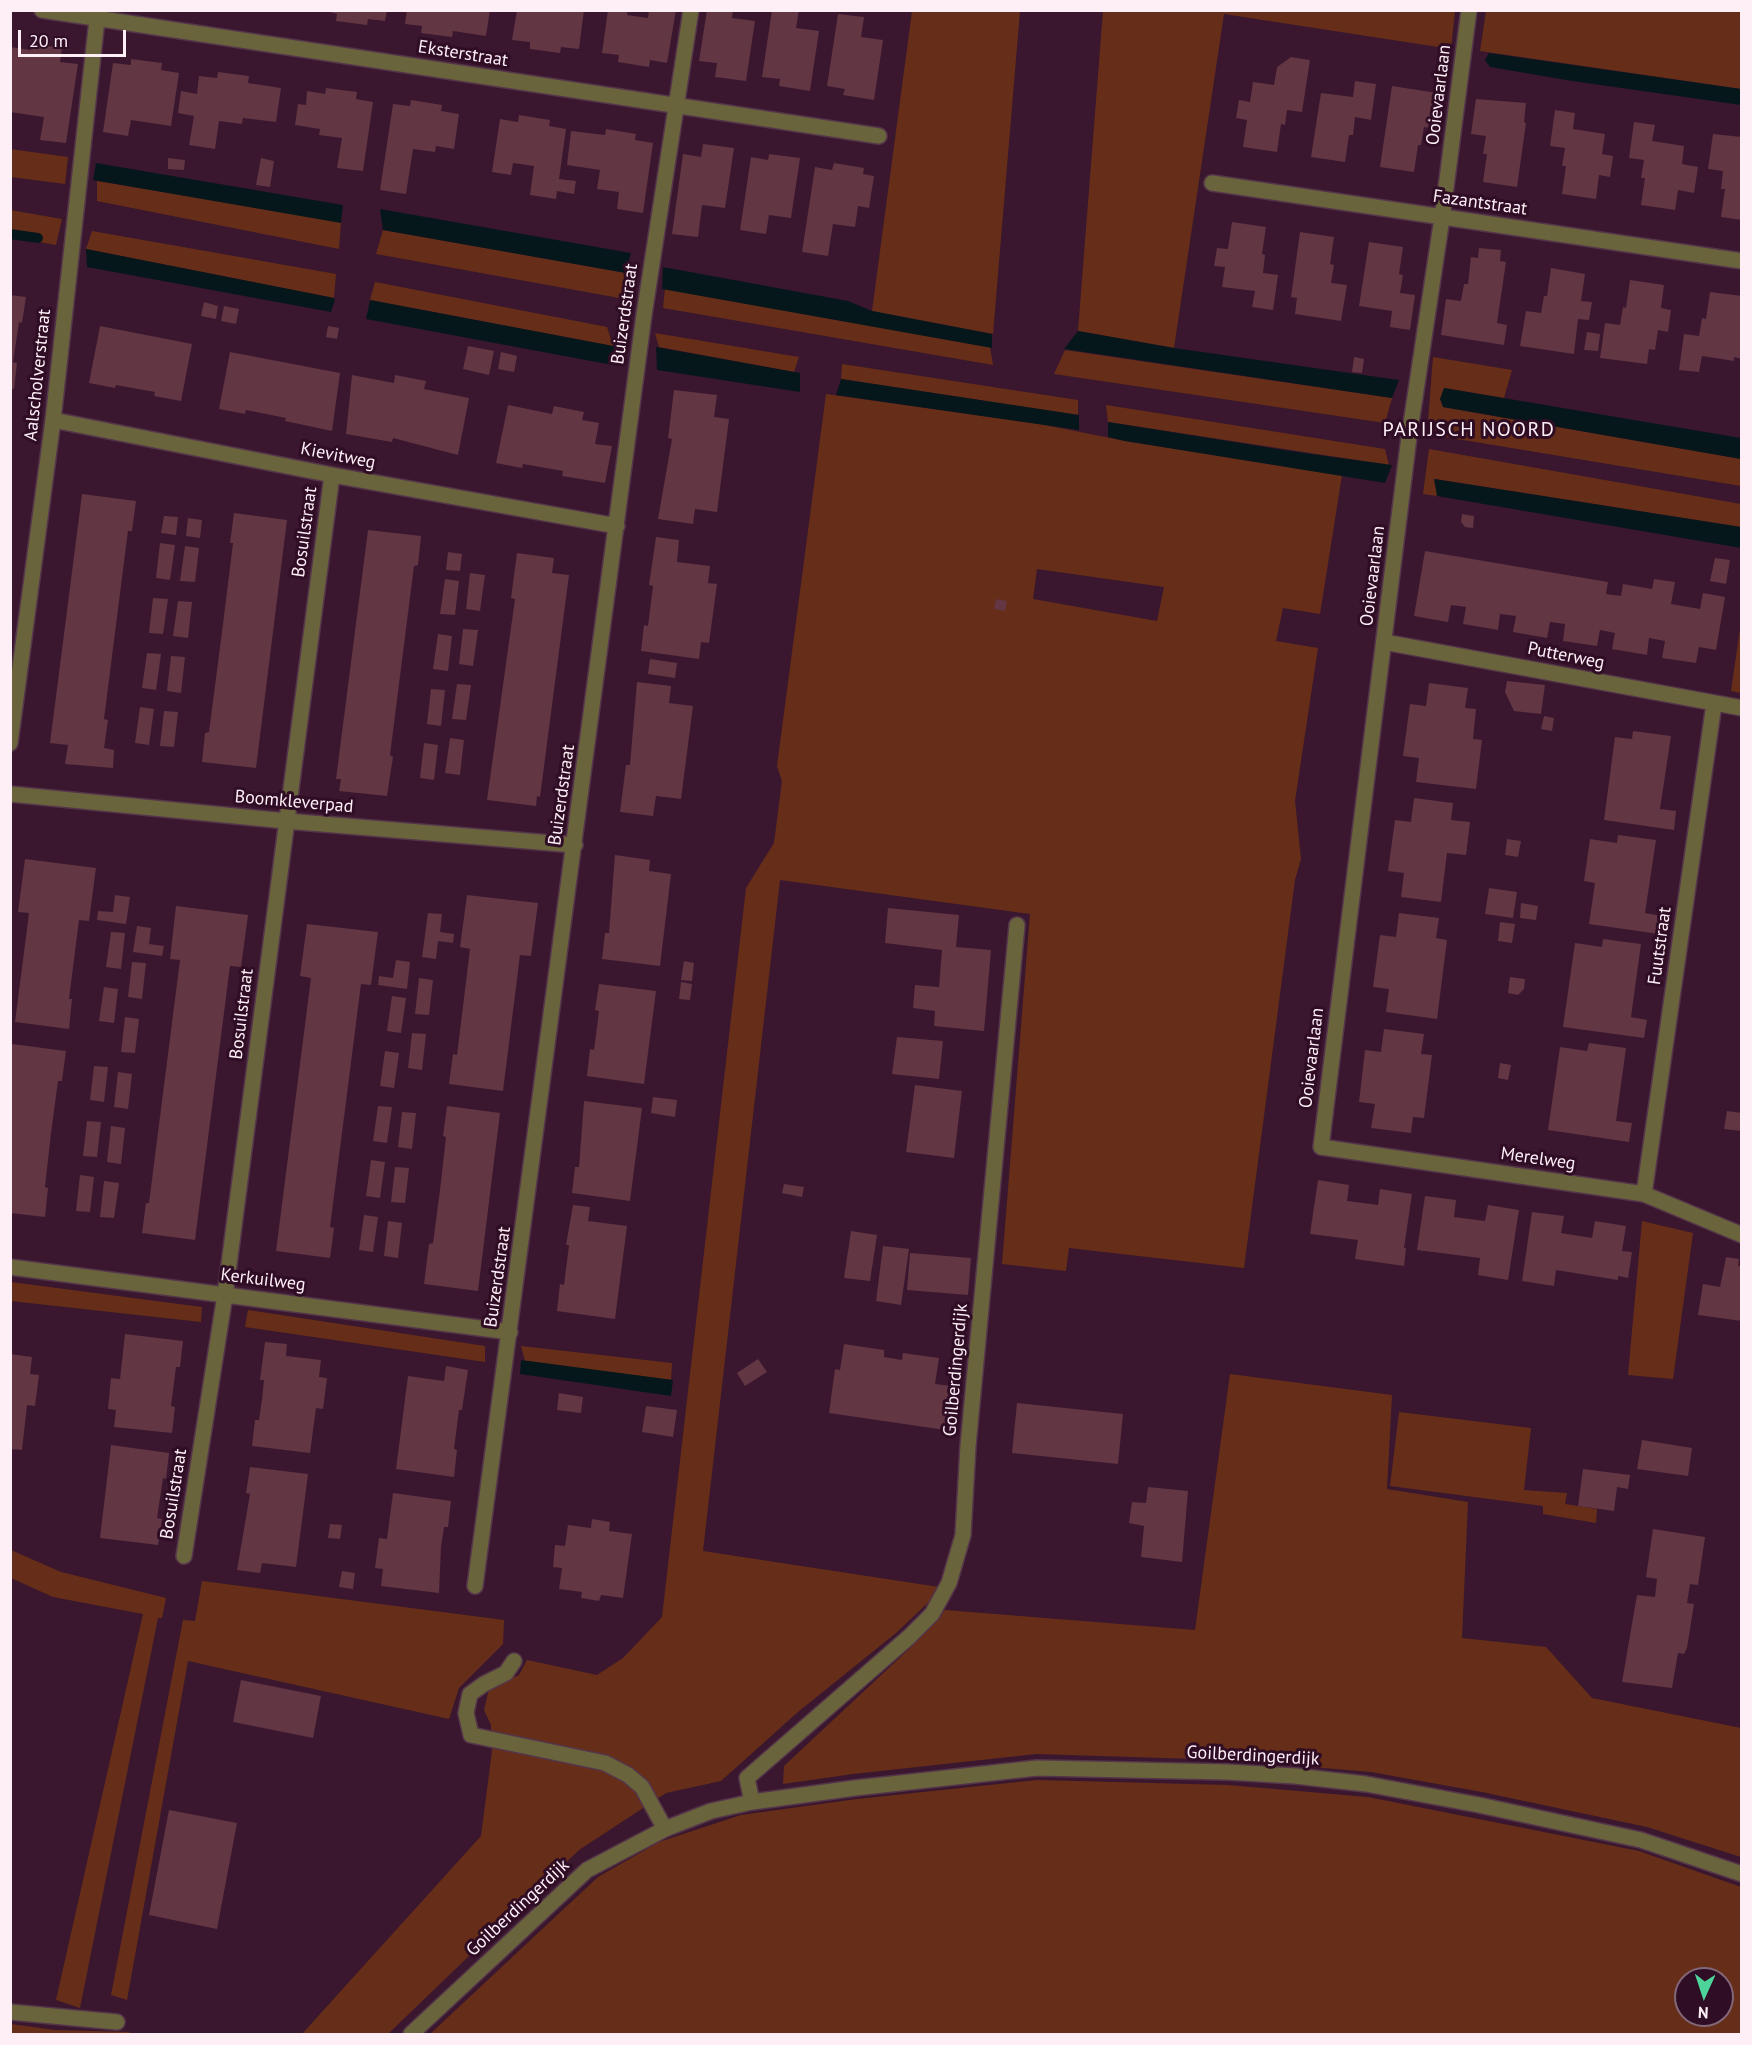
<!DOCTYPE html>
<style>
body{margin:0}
#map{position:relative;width:1752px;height:2045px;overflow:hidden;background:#3a172e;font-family:"PT Sans",sans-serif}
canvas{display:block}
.frame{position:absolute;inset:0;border:12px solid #feeff7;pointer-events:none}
.north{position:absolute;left:1674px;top:1967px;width:60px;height:60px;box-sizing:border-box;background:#2f0d24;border:2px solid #826778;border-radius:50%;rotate:183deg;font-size:16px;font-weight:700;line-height:24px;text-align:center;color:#feeff7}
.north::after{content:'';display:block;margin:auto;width:21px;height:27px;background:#4cd49b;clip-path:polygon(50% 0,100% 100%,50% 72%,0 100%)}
.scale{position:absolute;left:18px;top:30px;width:108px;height:27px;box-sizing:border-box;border:3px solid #feeff7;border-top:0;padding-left:8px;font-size:18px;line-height:21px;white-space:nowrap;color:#feeff7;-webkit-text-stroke:4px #2f0d24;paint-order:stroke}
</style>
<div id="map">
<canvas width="1752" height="2045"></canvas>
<div class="frame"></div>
<div class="north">N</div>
<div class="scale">20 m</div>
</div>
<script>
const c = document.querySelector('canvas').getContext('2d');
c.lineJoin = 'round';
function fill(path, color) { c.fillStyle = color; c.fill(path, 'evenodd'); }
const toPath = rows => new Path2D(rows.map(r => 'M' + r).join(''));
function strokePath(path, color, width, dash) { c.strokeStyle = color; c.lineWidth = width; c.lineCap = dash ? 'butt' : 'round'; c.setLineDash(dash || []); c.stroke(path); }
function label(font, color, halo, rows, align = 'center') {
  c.font = font + ' "PT Sans",sans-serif'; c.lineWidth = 6; c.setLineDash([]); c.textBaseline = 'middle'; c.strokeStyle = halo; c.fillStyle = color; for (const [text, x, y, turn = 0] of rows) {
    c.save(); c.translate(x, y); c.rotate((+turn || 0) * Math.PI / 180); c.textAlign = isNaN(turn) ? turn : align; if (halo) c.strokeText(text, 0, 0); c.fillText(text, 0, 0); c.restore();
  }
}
fill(toPath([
 [912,11,1020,11,993,334,872,311],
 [1103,11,1455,11,1451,49,1224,14,1174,348,1078,331],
 [1486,11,1741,11,1741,89,1480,51],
 [10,149,68,157,65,184,11,177],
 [97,181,341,222,339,249,97,201],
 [10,210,62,219,56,245,11,237],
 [383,230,626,273,625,299,376,254],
 [92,231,336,274,334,298,86,249],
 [375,282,607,327,613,346,370,300],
 [665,289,990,347,993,365,663,308],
 [655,333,799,357,794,372,659,347],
 [1065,350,1392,398,1385,423,1054,374],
 [1433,357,1512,370,1504,398,1444,388,1443,407,1741,459,1741,486,1427,434],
 [842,364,1078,400,1078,415,841,379],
 [826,394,1040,424,1125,441,1342,475,1320,614,1283,608,1276,641,1318,648,1295,801,1301,859,1295,880,1244,1268,1069,1248,1066,1271,1002,1264,1030,914,780,880,703,1551,939,1587,936,1595,896,1633,798,1712,721,1781,666,1793,579,1850,388,2034,302,2034,481,1836,492,1751,491,1725,484,1710,489,1689,519,1675,527,1660,597,1675,623,1658,662,1617,746,888,774,843,782,781,777,766],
 [1037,569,1164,587,1157,621,1033,599],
 [1106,405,1385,449,1389,465,1108,422],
 [1429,449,1741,504,1741,527,1435,479,1437,496,1423,494],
 [1741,622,1742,693,1741,693,1731,691],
 [1642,1221,1693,1233,1673,1379,1628,1375],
 [11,1282,202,1307,201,1322,11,1301],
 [248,1310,485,1346,485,1362,245,1327],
 [521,1346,672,1363,671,1380,525,1361],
 [1230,1374,1392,1395,1387,1489,1468,1502,1462,1638,1546,1647,1592,1698,1741,1728,1741,1857,1647,1827,1482,1792,1371,1772,1229,1760,1036,1754,853,1774,783,1784,784,1766,909,1649,945,1610,1195,1630],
 [1399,1412,1531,1428,1524,1490,1567,1493,1565,1504,1597,1509,1596,1523,1543,1514,1543,1506,1390,1486],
 [11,1550,61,1572,166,1598,162,1618,158,1618,80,2008,56,2000,143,1614,53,1597,11,1578],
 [202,1581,504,1620,503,1644,459,1688,449,1719,188,1661,127,2000,111,1995,183,1620,195,1621],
 [1037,1780,1228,1785,1368,1797,1639,1851,1741,1887,1741,2034,430,2034,598,1877,659,1842,741,1815,857,1799],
 [1686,1979,1722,1979,1722,2015,1686,2015],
 [11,2024,55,2030,129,2032,129,2034,11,2034]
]), '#662e18');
fill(toPath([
 [1489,53,1741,89,1741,105,1572,81,1490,67,1485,60],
 [96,163,343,205,341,223,93,180],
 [380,209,631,253,626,273,383,230],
 [86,249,334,298,335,299,331,312,87,267],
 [663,267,848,301,872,311,992,334,992,348,662,289],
 [370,300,613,346,616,347,618,366,366,319],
 [1078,331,1174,348,1399,380,1392,398,1064,349],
 [656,347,800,373,800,392,657,370],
 [841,379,1079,415,1079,430,836,395],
 [1444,388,1741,438,1741,459,1443,407,1440,399],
 [1108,422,1297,452,1392,465,1385,483,1125,441,1108,437],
 [1434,479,1741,527,1741,548,1437,496],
 [521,1360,673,1380,671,1396,520,1374]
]), '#06171c');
strokePath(toPath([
 [10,234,38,238]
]), '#06171c', 10);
fill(toPath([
 [323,10,387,10,385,21,368,19,367,25,336,21,337,14],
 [407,10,490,10,486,36,453,31,452,37,421,33,422,26,405,24],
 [517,10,584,10,579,49,561,47,560,53,530,49,530,42,512,40],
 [608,10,628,10,627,15,648,18,649,10,676,10,667,63,650,60,649,67,618,62,619,55,602,53],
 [707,10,733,10,732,18,755,21,746,81,715,77,717,63,699,61],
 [772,10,799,10,796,28,819,31,810,91,779,86,780,79,762,77],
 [838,14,864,17,861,37,883,40,874,100,843,95,845,89,827,86],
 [32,44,62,48,60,62,78,64,66,143,40,140,44,117,10,112,10,47,31,50],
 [1291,57,1310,60,1302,112,1287,110,1285,125,1281,124,1277,152,1243,147,1247,120,1236,118,1239,100,1250,102,1253,82,1274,85,1277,67],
 [131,59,162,63,161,70,179,73,171,126,131,120,128,136,103,132,113,63,131,65],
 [218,72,249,76,248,83,281,88,276,122,243,118,242,124,219,121,215,149,189,145,194,116,178,113,181,91,197,94,199,76,217,78],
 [1355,81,1376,84,1371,120,1355,117,1353,135,1349,135,1345,162,1311,157,1321,93,1353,97],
 [1392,86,1444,94,1439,130,1424,127,1421,145,1418,145,1414,172,1380,167],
 [326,88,357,92,356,99,373,102,363,171,337,168,342,138,319,135,320,129,295,125,298,104,306,105,307,91,325,94],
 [1476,99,1526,103,1524,122,1526,123,1517,187,1483,182,1487,154,1483,154,1486,136,1471,134],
 [411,100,442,105,441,111,459,114,454,149,436,146,435,152,413,149,406,194,380,190,393,104,410,106],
 [1555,110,1575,113,1573,129,1605,134,1602,154,1613,156,1610,177,1599,175,1596,199,1562,194,1566,166,1562,166,1565,148,1550,146],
 [519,115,550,120,549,126,566,129,559,179,576,181,574,194,557,191,556,199,530,195,534,166,513,163,511,175,492,172,500,119,518,122],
 [1634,122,1655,125,1652,141,1684,146,1682,164,1698,167,1694,193,1678,190,1675,210,1641,205,1645,178,1641,178,1644,160,1629,158],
 [606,129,636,134,635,140,653,143,643,213,617,209,619,192,597,189,600,170,567,165,571,131,605,135],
 [1713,134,1742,137,1742,220,1721,217,1725,189,1721,189,1723,171,1708,169],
 [703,144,734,148,725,208,702,205,698,237,672,234,683,154,701,157],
 [769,154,800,158,791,218,769,215,766,234,740,230,751,157,768,160],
 [168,158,185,160,184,170,168,169],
 [261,158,274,161,270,187,256,185],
 [834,163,864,168,863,174,874,176,869,208,858,206,855,227,833,224,828,256,802,252,815,167,832,170],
 [1232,222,1266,227,1262,254,1265,255,1263,273,1278,275,1273,310,1252,307,1255,291,1222,287,1225,267,1214,266,1217,248,1228,249],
 [1300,232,1334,237,1330,264,1334,265,1331,283,1347,285,1341,321,1295,314,1297,298,1291,297],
 [1369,242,1403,247,1399,274,1403,275,1400,293,1415,295,1410,330,1390,327,1392,311,1359,306],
 [1479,248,1501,250,1500,261,1506,262,1497,323,1507,325,1504,345,1441,335,1446,299,1461,301,1464,284,1468,284,1471,257,1478,258],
 [1551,268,1585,274,1581,301,1592,302,1589,320,1578,319,1574,354,1520,346,1526,311,1541,313,1544,296,1547,296],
 [1630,280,1664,285,1661,308,1671,310,1668,332,1658,330,1655,350,1649,349,1647,364,1600,358,1605,323,1620,325,1623,307,1626,308],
 [1710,292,1742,296,1742,359,1734,357,1734,361,1702,356,1699,372,1679,370,1684,334,1699,336,1702,318,1706,319],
 [10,295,26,297,22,323,19,322,13,362,17,363,14,389,10,389],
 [204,302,218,306,216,319,201,316],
 [224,306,239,309,236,324,221,321],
 [100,326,192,344,181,401,154,396,155,392,116,385,115,388,89,383],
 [328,326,339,328,337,339,326,337],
 [1587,332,1600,334,1598,351,1584,350],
 [468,346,494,351,489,375,463,369],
 [230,352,340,373,332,431,285,421,286,418,246,410,245,414,219,409],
 [501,352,517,356,514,372,498,369],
 [1354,357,1364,359,1362,373,1352,372],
 [352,375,394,383,395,375,426,381,424,389,469,398,458,455,393,438,392,442,346,434],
 [674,390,717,395,714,417,729,419,717,512,695,509,693,524,658,519,672,439,668,438],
 [508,405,552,414,554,406,584,412,582,420,599,423,595,444,612,446,605,483,562,476,563,471,523,464,522,468,496,463],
 [82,494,136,501,132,531,128,531,104,719,108,720,104,748,114,750,113,768,65,764,68,745,50,743],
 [234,513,287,520,256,768,202,762,205,733,209,732,223,624,233,543,230,543],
 [1462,514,1474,516,1473,528,1465,527,1461,522],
 [164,516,178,517,176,535,161,533],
 [188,518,202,520,200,538,186,536],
 [368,530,421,536,418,565,414,566,390,755,393,757,387,796,339,791,341,779,336,779],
 [656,537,679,540,677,562,710,566,708,583,717,584,709,643,701,642,699,659,641,651,644,625,648,626,653,586,649,585],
 [160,543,175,545,170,580,156,578],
 [185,546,199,548,195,582,180,581],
 [1425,551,1608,582,1606,594,1621,596,1623,584,1652,589,1654,579,1675,582,1671,604,1700,609,1703,593,1725,597,1716,650,1699,647,1696,663,1662,658,1665,641,1649,638,1647,655,1612,649,1615,633,1600,630,1597,646,1563,641,1565,624,1550,622,1547,638,1513,632,1516,616,1500,614,1498,630,1463,624,1466,607,1451,605,1448,622,1414,616],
 [448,552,462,554,460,571,446,570],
 [517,553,554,558,552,573,569,575,540,797,537,796,536,806,487,800,515,599,511,598],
 [1715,558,1730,560,1726,584,1710,581],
 [470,573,485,575,480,611,466,609],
 [445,579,459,581,455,615,440,614],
 [153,598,168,599,163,634,149,633],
 [996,599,1007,601,1005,611,994,609],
 [178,601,192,602,188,638,173,636],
 [463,629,478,630,473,666,459,664],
 [438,634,452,636,448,671,433,669],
 [147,653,161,654,156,690,142,688],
 [171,656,185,657,181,693,167,691],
 [650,659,677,663,675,678,648,674],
 [1507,681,1545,685,1541,714,1514,711,1505,692],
 [637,682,671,686,669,703,693,706,681,799,656,796,653,816,620,812,626,765,630,765],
 [1429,683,1468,688,1465,708,1476,709,1473,739,1482,740,1476,789,1416,782,1419,758,1403,756,1410,704,1426,706],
 [457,684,471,685,466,720,452,719],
 [431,689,445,690,441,726,427,724],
 [140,707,154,709,149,745,135,743],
 [164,711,178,712,174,747,160,746],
 [1544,716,1554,718,1552,731,1541,729],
 [1633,731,1671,736,1660,809,1676,811,1674,830,1604,820,1615,737,1632,739],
 [450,738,464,740,460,775,445,773],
 [424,743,438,745,434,780,420,778],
 [1414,798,1453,803,1451,820,1470,822,1466,855,1447,853,1441,902,1401,897,1404,873,1388,871,1395,820,1411,822],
 [1618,835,1656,840,1645,913,1662,916,1659,934,1589,924,1595,883,1584,881,1590,839,1617,843],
 [1507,839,1521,841,1518,857,1505,855],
 [615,855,650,860,649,871,671,874,660,966,602,959,605,933,609,933],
 [25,859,96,868,89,921,79,920,69,999,72,999,69,1029,15,1022,29,913,18,912],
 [1489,888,1517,892,1513,918,1485,914],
 [115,895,130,897,126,924,97,920,98,911,113,912],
 [467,895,538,903,531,956,520,955,503,1091,449,1084,453,1054,457,1055,470,949,460,947],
 [1521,903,1538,906,1536,920,1520,918],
 [176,906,248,915,241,967,230,966,195,1240,142,1233,146,1203,149,1203,180,960,170,959],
 [888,908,959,915,956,947,991,950,984,1031,934,1026,935,1011,913,1008,915,985,939,987,942,950,885,943],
 [428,913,442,914,440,932,454,934,453,943,438,941,436,959,422,957],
 [1399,913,1439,918,1436,938,1447,940,1437,1019,1386,1012,1389,989,1373,987,1380,935,1396,937],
 [1500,922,1515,924,1512,943,1498,941],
 [307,924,378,932,371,985,361,984,330,1227,334,1228,330,1258,276,1251,311,978,300,976],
 [137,926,151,928,149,944,164,946,162,956,133,952],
 [111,932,125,933,121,969,106,967],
 [1603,939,1641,944,1631,1017,1647,1020,1644,1038,1563,1027,1575,943,1602,947],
 [396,960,410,962,407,989,378,985,379,976,393,978],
 [684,961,694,963,692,981,681,980],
 [132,962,146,963,142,999,128,997],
 [1510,977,1525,979,1524,989,1518,995,1508,993],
 [419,978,433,980,429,1015,415,1014],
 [681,982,692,984,690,1000,679,999],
 [599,984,656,991,644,1084,587,1076,590,1049,594,1050,599,1011,595,1010],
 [104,987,118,989,114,1023,99,1021],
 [392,996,406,998,401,1033,387,1031],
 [125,1017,139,1019,135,1053,121,1052],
 [1384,1029,1424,1034,1421,1054,1432,1055,1424,1118,1413,1117,1411,1133,1371,1128,1375,1104,1359,1102,1365,1050,1381,1052],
 [412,1033,426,1034,422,1070,408,1068],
 [897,1037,943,1041,939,1079,892,1074],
 [1589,1043,1626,1048,1616,1121,1632,1123,1629,1142,1548,1130,1560,1047,1587,1051],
 [12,1044,66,1051,62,1081,58,1081,51,1133,45,1187,48,1188,45,1217,10,1213],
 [385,1051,399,1053,394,1088,380,1086],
 [1500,1063,1511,1065,1508,1080,1498,1078],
 [94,1066,108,1067,104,1102,90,1100],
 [118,1072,132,1074,128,1109,114,1107],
 [915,1085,962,1091,954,1158,906,1152],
 [653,1097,677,1100,675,1117,651,1113],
 [584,1101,642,1108,630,1201,572,1193,575,1167,579,1167],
 [378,1106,392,1107,387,1143,373,1141],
 [447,1106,500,1113,478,1291,424,1284,429,1244,433,1243,440,1190,446,1137,443,1136],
 [1727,1111,1742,1113,1742,1131,1724,1129],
 [402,1112,416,1113,412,1149,398,1147],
 [87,1121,101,1122,97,1157,83,1156],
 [111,1126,125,1128,121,1164,107,1162],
 [371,1160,385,1162,380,1198,366,1196],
 [395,1167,409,1168,405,1203,391,1202],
 [80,1175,94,1177,90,1212,76,1211],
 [1318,1180,1349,1185,1347,1201,1363,1203,1378,1205,1380,1189,1412,1194,1404,1248,1406,1248,1404,1266,1355,1259,1358,1240,1310,1234],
 [104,1181,119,1183,114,1218,100,1217],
 [784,1184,804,1187,802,1197,782,1193],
 [1425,1196,1456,1200,1454,1217,1485,1221,1488,1205,1519,1210,1508,1280,1478,1275,1480,1258,1417,1250],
 [573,1205,590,1207,588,1221,627,1226,615,1319,557,1311,560,1284,564,1285,569,1245,566,1245],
 [1532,1212,1564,1216,1561,1233,1592,1238,1595,1221,1626,1226,1622,1251,1632,1252,1628,1278,1618,1276,1618,1280,1556,1270,1554,1286,1522,1281],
 [364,1215,378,1217,373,1252,359,1250],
 [388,1221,402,1223,398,1258,384,1256],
 [851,1231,877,1235,870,1281,844,1278],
 [883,1246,909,1249,901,1305,876,1301],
 [910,1253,971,1258,968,1295,907,1290],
 [1726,1257,1739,1259,1738,1266,1742,1266,1742,1321,1698,1315,1703,1284,1720,1287],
 [125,1334,183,1341,180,1367,176,1367,171,1406,175,1407,172,1433,114,1427,116,1410,108,1409,111,1378,120,1379],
 [265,1342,287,1344,286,1356,321,1360,319,1377,327,1378,323,1409,316,1408,310,1453,252,1446,255,1420,259,1420,262,1400,264,1380,260,1380],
 [844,1344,884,1350,884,1357,902,1360,903,1353,939,1358,935,1384,952,1386,945,1430,829,1413,835,1369,840,1370],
 [10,1354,32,1357,30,1374,39,1375,35,1406,27,1405,22,1450,10,1449],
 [758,1359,767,1372,745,1386,737,1373],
 [446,1366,468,1370,462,1410,459,1410,454,1449,457,1450,454,1477,396,1469,408,1376,444,1381],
 [559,1393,583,1397,581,1413,557,1410],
 [1017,1403,1123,1414,1118,1464,1012,1453],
 [646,1406,677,1410,673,1437,642,1432],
 [1642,1440,1692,1448,1688,1476,1637,1469],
 [111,1445,169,1453,166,1479,163,1478,157,1518,162,1519,158,1545,100,1538],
 [250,1467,308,1474,296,1567,262,1563,260,1573,237,1570,250,1494,246,1493],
 [1583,1469,1630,1475,1628,1489,1617,1487,1614,1511,1578,1506],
 [1148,1487,1188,1491,1182,1562,1141,1557,1144,1526,1129,1523,1132,1502,1146,1503],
 [393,1493,451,1501,448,1527,444,1527,441,1547,439,1593,381,1586,383,1569,375,1568,379,1538,387,1539],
 [592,1519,610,1522,609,1531,632,1534,623,1598,601,1595,599,1601,581,1598,582,1592,559,1589,562,1568,553,1567,555,1545,565,1546,568,1525,591,1528],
 [330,1524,342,1525,340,1539,328,1538],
 [1653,1529,1705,1537,1698,1585,1690,1584,1687,1603,1694,1604,1687,1648,1684,1654,1678,1653,1672,1688,1622,1682,1637,1595,1655,1597,1657,1579,1646,1577],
 [342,1571,355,1573,353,1589,339,1587],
 [241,1680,321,1696,313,1738,233,1722],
 [169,1810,237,1823,217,1929,149,1915]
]), '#623643');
const street = toPath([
 [42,10,879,136],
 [1469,10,1442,218,1409,437,1321,1147,1644,1194,1742,1235],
 [1212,183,1742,261],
 [53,420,332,475,617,526],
 [1384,642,1742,708],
 [10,743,53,420,98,10],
 [10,794,286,821,575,845],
 [1644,1194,1714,704],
 [10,1267,510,1332],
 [184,1556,225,1295,332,475],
 [475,1586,644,315,691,10],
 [514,1661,506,1673,484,1684,470,1694,466,1713,471,1735,605,1763,628,1775,642,1787,665,1829],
 [752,1802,747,1778,909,1637,932,1614,949,1583,963,1535,968,1446,1017,925],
 [10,2012,117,2022],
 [411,2034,587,1870,665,1829,711,1811,752,1802,855,1788,1037,1768,1227,1772,1295,1776,1366,1784,1479,1805,1641,1840,1742,1874]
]);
strokePath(street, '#55354a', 18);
strokePath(street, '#69643c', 15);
label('18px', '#feeff7', '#2f0d24', [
 ["Eksterstraat",463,54,9],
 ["Ooievaarlaan",1439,95,-83],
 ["Fazantstraat",1480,203,8],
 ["Buizerdstraat",625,314,-82],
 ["Aalscholverstraat",38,375,-84],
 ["Kievitweg",338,456,11],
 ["Bosuilstraat",305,532,-82],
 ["Ooievaarlaan",1373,576,-83],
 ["Putterweg",1566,656,11],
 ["Buizerdstraat",562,795,-82],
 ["Boomkleverpad",294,802,5],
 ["Fuutstraat",1660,946,-82],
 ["Bosuilstraat",242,1014,-83],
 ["Ooievaarlaan",1312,1058,-83],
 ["Merelweg",1538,1159,8],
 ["Buizerdstraat",498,1277,-82],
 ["Kerkuilweg",263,1280,7],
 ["Goilberdingerdijk",956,1370,-85],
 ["Bosuilstraat",174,1494,-81],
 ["Goilberdingerdijk",1253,1756,3],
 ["Goilberdingerdijk",518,1908,-43]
]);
c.letterSpacing = '1.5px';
label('20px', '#feeff7', '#2f0d24', [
 ["PARIJSCH NOORD",1469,430]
]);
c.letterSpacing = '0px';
</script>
